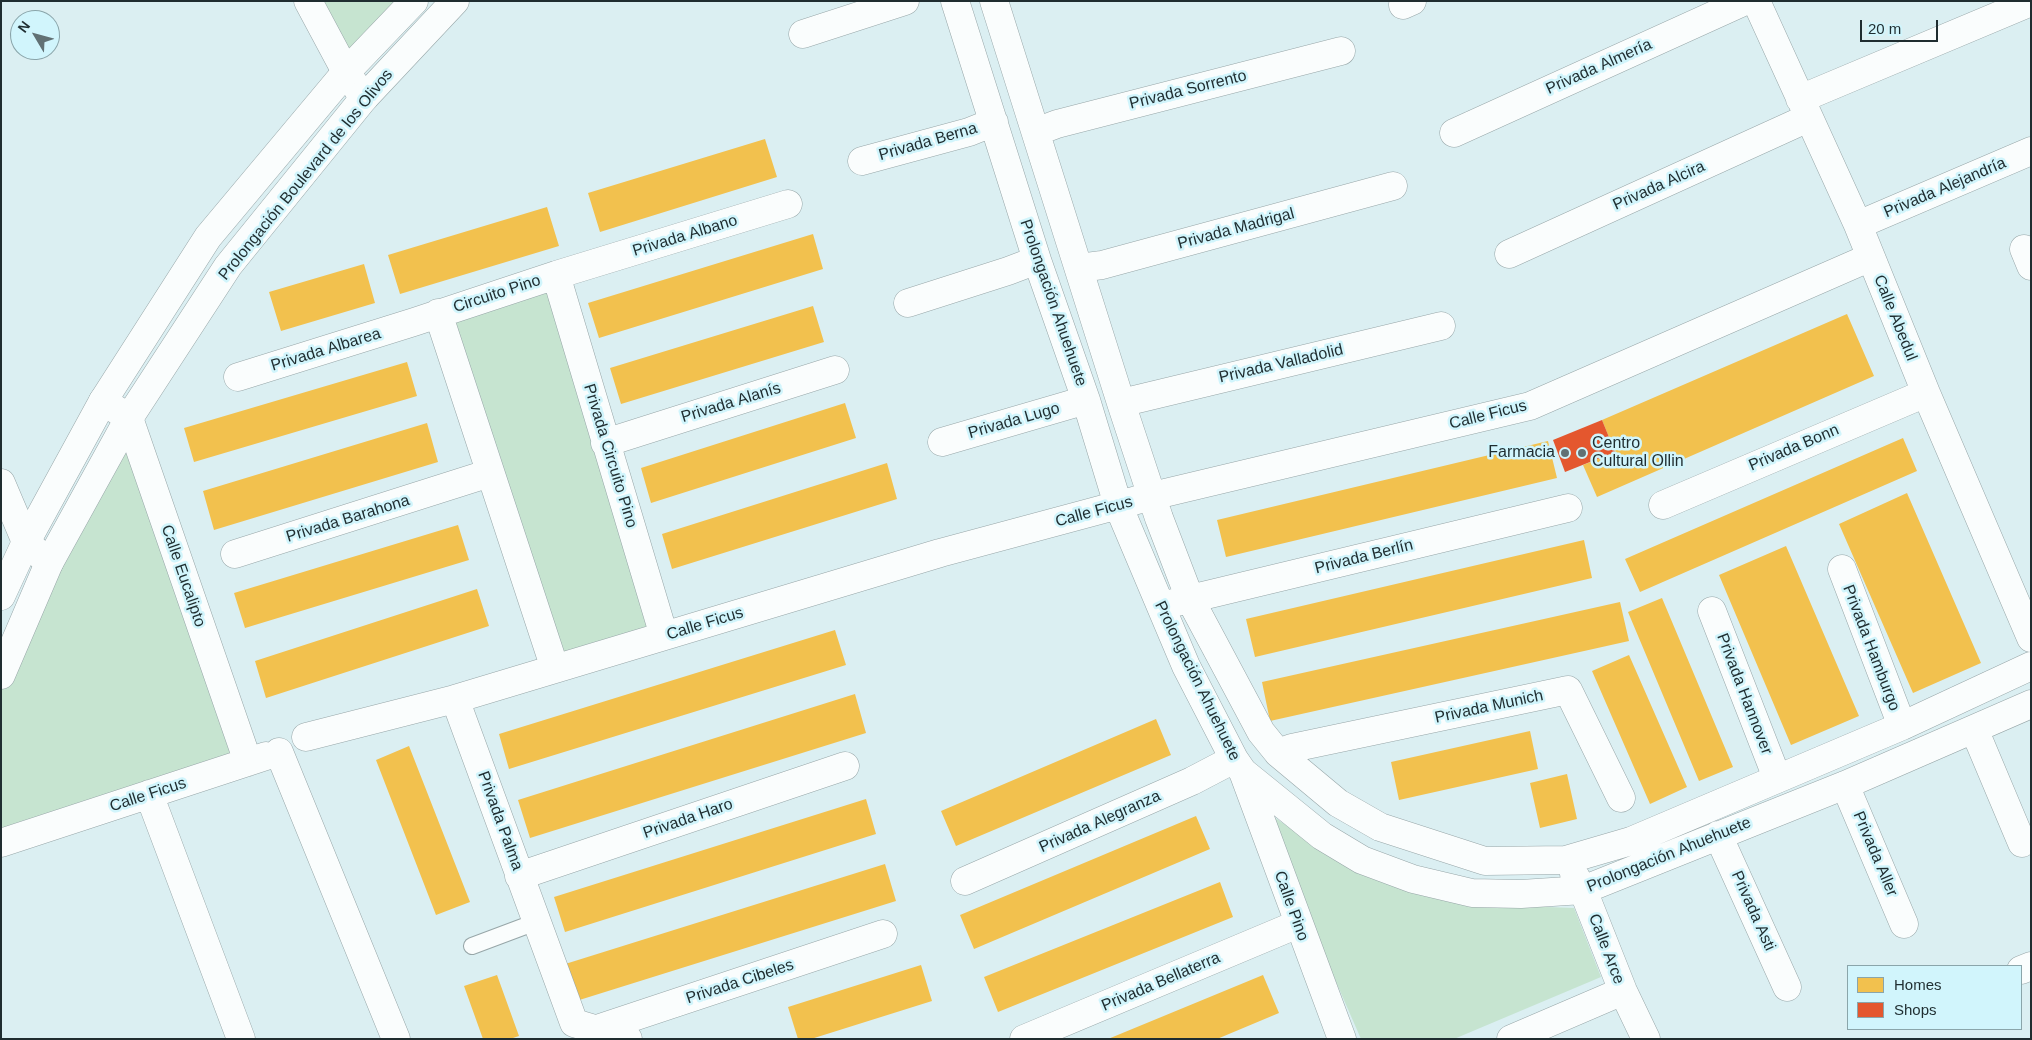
<!DOCTYPE html>
<meta charset="utf-8">
<style>
body{margin:0}
#map{position:relative;width:2032px;height:1040px;overflow:hidden;background:#dbeff2;font-family:Helvetica,sans-serif}
canvas{display:block}
.frame{position:absolute;inset:0;border:2px solid #1f2d30;pointer-events:none}
.legend{position:absolute;left:1847px;top:965px;width:175px;height:65px;box-sizing:border-box;background:#d1f5fc;border:1px solid #8aa5aa;margin:0;padding:6px 9px;list-style:none;font-size:15px;color:#1f2d30}
.legend li{display:flex;align-items:center;gap:10px;height:25px}
.legend b{width:25px;border:1px solid #8aa5aa}
.north{position:absolute;left:10px;top:10px;width:50px;height:50px;box-sizing:border-box;background:#d1f5fc;border:1px solid #8aa5aa;border-radius:50%;rotate:307deg;font-size:14px;font-weight:700;line-height:20px;text-align:center;color:#1f2d30}
.north::after{content:'';display:block;margin:auto;width:18px;height:22px;background:#617174;clip-path:polygon(50% 0,100% 100%,50% 72%,0 100%)}
.scale{position:absolute;left:1860px;top:20px;width:78px;height:22px;box-sizing:border-box;border:2px solid #1f2d30;border-top:0;padding-left:6px;font-size:15px;line-height:18px;white-space:nowrap;color:#1f2d30;-webkit-text-stroke:4px #d1f5fc;paint-order:stroke}
</style>
<div id="map">
<canvas width="2032" height="1040"></canvas>
<div class="frame"></div>
<ul class="legend">
<li><b style="height:14px;background:#f2c14e"></b>Homes</li>
<li><b style="height:14px;background:#e4572e"></b>Shops</li>
</ul>
<div class="north">N</div>
<div class="scale">20 m</div>
</div>
<script>
const c = document.querySelector('canvas').getContext('2d');
c.lineJoin = 'round';
function fill(path, color) { c.fillStyle = color; c.fill(path, 'evenodd'); }
const toPath = rows => new Path2D(rows.map(r => 'M' + r).join(''));
function strokePath(path, color, width, dash) { c.strokeStyle = color; c.lineWidth = width; c.lineCap = dash ? 'butt' : 'round'; c.setLineDash(dash || []); c.stroke(path); }
function label(font, color, halo, rows, align = 'center') {
  c.font = font + ' Helvetica,sans-serif'; c.lineWidth = 5; c.setLineDash([]); c.textBaseline = 'middle'; c.strokeStyle = halo; c.fillStyle = color; for (const [text, x, y, turn = 0] of rows) {
    c.save(); c.translate(x, y); c.rotate((+turn || 0) * Math.PI / 180); c.textAlign = isNaN(turn) ? turn : align; if (halo) c.strokeText(text, 0, 0); c.fillText(text, 0, 0); c.restore();
  }
}
fill(toPath([
 [304,1,410,1,340,79],
 [557,278,660,626,552,658,438,316],
 [128,419,242,751,1,838,1,663],
 [1260,808,1353,869,1465,904,1574,908,1601,977,1454,1039,1361,1039]
]), '#c6e4d0');
fill(toPath([
 [765,139,777,177,600,232,588,193],
 [547,207,559,246,400,294,388,255],
 [813,234,823,269,599,338,588,303],
 [364,264,375,303,281,331,269,292],
 [813,306,824,342,621,404,610,368],
 [1847,314,1874,376,1597,497,1583,465,1615,452,1602,420],
 [407,362,417,396,194,462,184,428],
 [845,403,856,438,651,503,641,468],
 [427,423,438,462,214,530,203,491],
 [1903,438,1917,471,1640,592,1625,559],
 [1548,441,1557,478,1226,557,1217,520],
 [887,463,897,499,672,569,662,534],
 [1907,493,1981,663,1913,693,1839,524],
 [458,525,469,560,245,628,234,593],
 [1584,540,1592,578,1255,657,1246,619],
 [1786,546,1859,716,1791,745,1719,575],
 [477,589,489,626,266,698,255,661],
 [1662,598,1733,767,1699,781,1628,612],
 [1620,602,1629,641,1270,721,1262,682],
 [835,630,846,665,509,769,499,734],
 [1629,655,1687,787,1650,804,1592,671],
 [855,694,866,733,530,838,518,800],
 [1156,719,1171,755,956,846,941,811],
 [1530,731,1538,769,1399,800,1391,762],
 [409,746,470,902,436,915,376,760],
 [1567,774,1577,819,1540,828,1530,783],
 [866,799,876,834,565,932,554,897],
 [1196,816,1210,849,974,949,960,915],
 [885,864,896,901,573,1002,562,965],
 [1220,882,1233,917,998,1012,984,977],
 [921,965,932,1001,811,1039,798,1039,788,1007],
 [497,975,519,1036,510,1039,483,1039,464,986],
 [1263,975,1279,1013,1217,1039,1108,1039]
]), '#f2c14e');
fill(toPath([
 [1602,420,1615,452,1565,472,1553,440]
]), '#e4572e');
const service = toPath([
 [472,946,536,922]
]);
const minor = toPath([
 [308,1,346,72,364,98],
 [955,1,1037,260,1086,400,1118,505,1186,666,1234,759,1243,772,1322,836,1362,860,1413,879,1472,893,1521,894,1583,890,1845,785,2031,704],
 [994,1,1121,403,1159,518,1190,599,1261,732,1278,753,1338,803,1380,827,1485,861,1566,860,1631,841,1902,726,2031,666],
 [1756,1,1858,225,1926,393,2031,638],
 [1403,5,1412,1],
 [803,34,905,1],
 [1800,99,2031,2],
 [1036,132,1057,124,1341,51],
 [1454,133,1745,1],
 [862,161,969,132,994,122],
 [1858,225,2031,151],
 [2024,249,2031,266],
 [1509,254,1808,118],
 [1079,268,1102,265,1393,186],
 [556,275,664,636],
 [908,303,1008,271,1037,260],
 [438,313,555,669],
 [238,377,414,322,556,275,788,204],
 [103,401,129,418,248,762],
 [1121,403,1441,326],
 [942,442,1086,400],
 [605,443,835,370],
 [1,483,26,542,49,563],
 [1663,505,1926,393],
 [235,554,490,473],
 [1842,569,1902,726],
 [1173,603,1568,508],
 [1712,611,1777,778],
 [455,699,574,1023,628,1039],
 [1974,729,2022,843],
 [306,737,455,699,940,553,1152,496,1530,406,1871,257],
 [279,752,396,1039],
 [1278,753,1292,748,1568,690,1621,798],
 [1243,772,1342,1039],
 [1845,785,1904,924],
 [149,794,241,1039],
 [1718,835,1787,987],
 [1,843,266,756],
 [1574,874,1583,890,1623,991,1646,1039],
 [519,876,845,766],
 [965,881,1192,781,1234,759],
 [2021,970,2031,966],
 [597,1029,883,934],
 [1024,1039,1298,924],
 [1511,1039,1623,991]
]);
const tertiary = toPath([
 [1,596,26,542,103,401,208,237,346,72,414,1],
 [1,675,49,563,129,418,228,266,364,98,455,1]
]);
strokePath(service, '#97a6a8', 18);
strokePath(minor, '#97a6a8', 29);
strokePath(tertiary, '#97a6a8', 29);
strokePath(service, '#fafdfd', 16);
strokePath(minor, '#fafdfd', 28);
strokePath(tertiary, '#fafdfd', 28);
for (const [x, y, r, color] of [
 [1565,453,5,"#617174"],
 [1582,453,5,"#617174"]
]) { const dot = new Path2D(); dot.arc(x, y, r, 0, 2 * Math.PI); c.fillStyle = color; c.fill(dot); strokePath(dot, '#d1f5fc', 2); }
label('16px', '#1f2d30', '#d1f5fc', [
 ["Privada Almería",1599,67,-24],
 ["Privada Sorrento",1188,90,-14],
 ["Privada Berna",928,142,-16],
 ["Prolongación Boulevard de los Olivos",306,175,-51],
 ["Privada Alcira",1659,186,-24],
 ["Privada Alejandría",1945,188,-23],
 ["Privada Madrigal",1236,229,-15],
 ["Privada Albano",685,236,-17],
 ["Circuito Pino",497,294,-18],
 ["Prolongación Ahuehuete",1053,303,71],
 ["Calle Abedul",1895,318,68],
 ["Privada Albarea",326,350,-17],
 ["Privada Valladolid",1281,364,-13],
 ["Privada Alanís",731,403,-17],
 ["Calle Ficus",1488,415,-14],
 ["Privada Lugo",1014,421,-16],
 ["Privada Bonn",1794,448,-23],
 ["Privada Circuito Pino",610,456,73],
 ["Calle Ficus",1094,512,-15],
 ["Privada Barahona",348,519,-17],
 ["Privada Berlín",1364,557,-14],
 ["Calle Eucalipto",183,576,71],
 ["Calle Ficus",705,624,-17],
 ["Privada Hamburgo",1871,648,69],
 ["Prolongación Ahuehuete",1197,681,64],
 ["Privada Hannover",1744,694,69],
 ["Privada Munich",1489,707,-12],
 ["Calle Ficus",148,795,-18],
 ["Privada Haro",688,819,-19],
 ["Privada Palma",500,821,70],
 ["Privada Alegranza",1100,822,-24],
 ["Privada Aller",1875,854,67],
 ["Prolongación Ahuehuete",1669,855,-22],
 ["Calle Pino",1291,906,70],
 ["Privada Asti",1753,911,66],
 ["Calle Arce",1606,949,69],
 ["Privada Cibeles",740,982,-18],
 ["Privada Bellaterra",1161,982,-23]
]);
label('16px', '#1f2d30', '#d1f5fc', [
 ["Centro",1592,444],
 ["Cultural Ollin",1592,462],
 ["Farmacia",1555,453,"right"]
], 'left');
</script>
